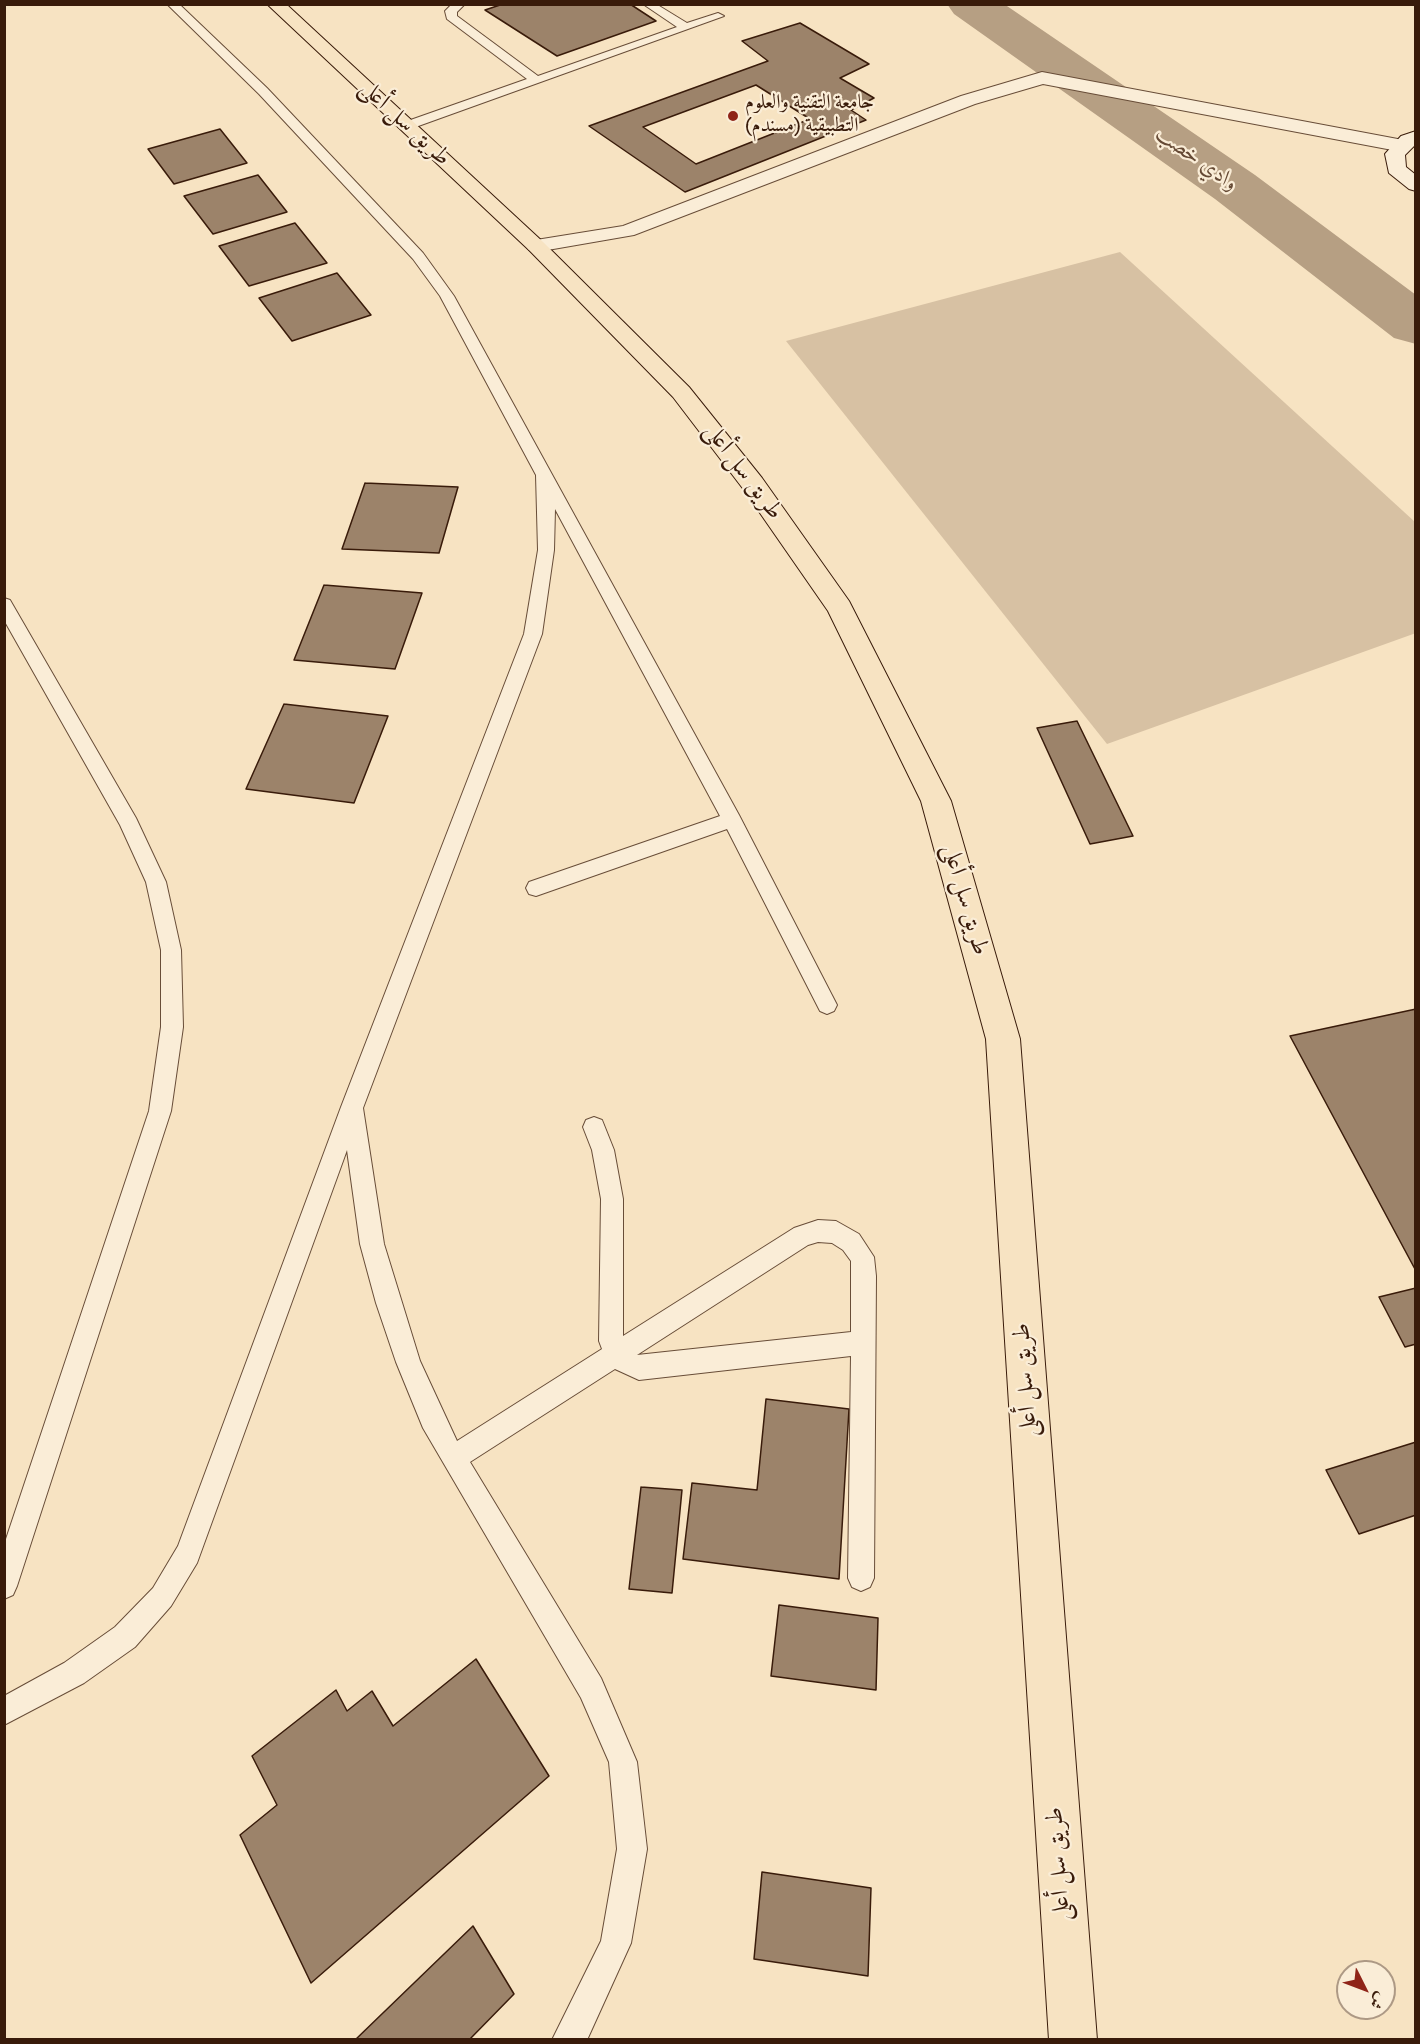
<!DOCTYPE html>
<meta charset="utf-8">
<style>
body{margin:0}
#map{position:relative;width:1420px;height:2044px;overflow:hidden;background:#f7e3c2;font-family:"IM FELL DW Pica",Amiri,serif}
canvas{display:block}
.frame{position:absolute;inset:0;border:6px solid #391b0a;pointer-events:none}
.north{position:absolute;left:1336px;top:1960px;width:60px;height:60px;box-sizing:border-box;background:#faedd7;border:2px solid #ad9985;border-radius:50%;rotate:132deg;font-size:16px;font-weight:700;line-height:24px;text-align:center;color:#391b0a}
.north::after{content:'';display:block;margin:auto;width:21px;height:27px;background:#8f2418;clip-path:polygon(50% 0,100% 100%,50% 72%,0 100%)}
</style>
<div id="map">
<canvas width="1420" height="2044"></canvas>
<div class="frame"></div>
<div class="north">ش</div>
</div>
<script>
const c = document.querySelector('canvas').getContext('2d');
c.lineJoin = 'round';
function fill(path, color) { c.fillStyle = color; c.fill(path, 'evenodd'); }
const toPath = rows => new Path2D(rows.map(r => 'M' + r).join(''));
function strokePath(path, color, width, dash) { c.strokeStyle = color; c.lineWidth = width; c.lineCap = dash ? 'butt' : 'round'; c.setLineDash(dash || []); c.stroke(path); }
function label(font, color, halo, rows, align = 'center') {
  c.font = font + ' "IM FELL DW Pica",Amiri,serif'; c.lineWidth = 4.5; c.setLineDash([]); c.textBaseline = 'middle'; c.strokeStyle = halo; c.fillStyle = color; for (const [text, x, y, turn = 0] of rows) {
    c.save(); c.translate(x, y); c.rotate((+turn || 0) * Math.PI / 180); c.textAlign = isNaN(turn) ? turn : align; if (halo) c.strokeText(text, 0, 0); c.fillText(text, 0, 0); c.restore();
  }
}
fill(toPath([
 [1120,252,1415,522,1416,633,1107,744,786,341]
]), '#d7c1a3');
fill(toPath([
 [947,4,1004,4,1255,175,1416,295,1416,344,1394,338,1215,199,954,14,947,4]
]), '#b69f83');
const building = toPath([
 [503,4,630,4,656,21,557,56,485,10,503,4],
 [800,23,869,64,840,78,874,98,851,110,866,120,685,192,589,126,768,61,742,41,800,23],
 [756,85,810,119,696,164,643,127,756,85],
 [220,129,247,163,174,184,148,149,220,129],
 [258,175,287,212,213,234,184,196,258,175],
 [295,223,327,263,249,286,219,246,295,223],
 [337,273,371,315,292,341,259,298,337,273],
 [365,483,458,487,439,553,342,549,365,483],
 [324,585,422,593,395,669,294,660,324,585],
 [284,704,388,716,354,803,246,789,284,704],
 [1077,721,1133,836,1090,844,1037,728,1077,721],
 [1416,1009,1416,1271,1290,1036,1416,1009],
 [1416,1288,1416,1344,1405,1347,1379,1297,1416,1288],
 [766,1399,849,1409,839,1579,683,1559,692,1483,757,1490,766,1399],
 [1416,1442,1416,1515,1359,1534,1326,1470,1416,1442],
 [641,1487,682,1490,672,1593,629,1589,641,1487],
 [779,1605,878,1618,876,1690,771,1676,779,1605],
 [476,1659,549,1776,311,1983,240,1835,277,1805,252,1756,336,1690,347,1711,372,1691,393,1726,476,1659],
 [762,1872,871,1888,868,1976,754,1959,762,1872],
 [473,1926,514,1994,469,2040,355,2040,473,1926]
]);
fill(building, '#9c836a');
strokePath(building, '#391b0a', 1.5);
const lane = toPath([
 [167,4,179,4,267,88,423,253,454,296,739,815,837,1005,834,1011,827,1014,820,1011,727,829,536,896,529,894,526,888,529,882,720,816,555,509,554,550,542,634,363,1108,384,1244,420,1361,457,1441,602,1349,599,1341,601,1199,592,1150,583,1127,586,1120,594,1117,602,1120,614,1150,623,1199,623,1336,794,1228,818,1220,836,1221,859,1234,874,1257,876,1276,874,1578,870,1587,861,1591,852,1587,848,1578,851,1356,639,1380,615,1369,470,1462,601,1678,637,1762,647,1849,631,1943,587,2040,552,2040,601,1941,617,1849,609,1762,581,1698,423,1428,396,1362,376,1303,360,1244,347,1150,197,1563,171,1606,135,1647,84,1683,4,1725,4,1696,64,1663,115,1627,153,1588,178,1546,341,1107,524,634,538,550,536,475,440,296,413,259,259,94,167,4],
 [818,1242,832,1243,843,1250,851,1261,851,1332,637,1355,808,1245,818,1242],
 [452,4,465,4,457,12,457,16,538,76,677,27,643,4,656,4,687,23,718,13,724,16,410,129,402,129,402,123,527,79,447,19,445,11,452,4],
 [4,598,10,600,136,818,166,882,181,950,183,1027,171,1111,17,1586,13,1595,4,1599,4,1545,149,1111,161,1027,161,950,146,882,120,825,4,620,4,598]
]);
const street = toPath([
 [1042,72,1403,140,1413,146,1403,152,1043,84,975,104,634,235,536,252,529,250,526,246,529,242,536,240,623,226,961,96,1042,72]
]);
const secondary = toPath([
 [1416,131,1416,144,1405,155,1406,167,1416,175,1416,191,1409,189,1389,173,1385,154,1401,136,1416,131]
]);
const primary = toPath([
 [267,4,286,4,543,242,689,387,762,478,849,601,951,801,1020,1039,1097,2040,1049,2040,986,1039,921,801,828,611,744,490,673,397,529,250,267,4]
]);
strokePath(lane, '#684d38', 2);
strokePath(street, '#684d38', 2);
strokePath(secondary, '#391b0a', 2);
strokePath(primary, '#391b0a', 2);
fill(lane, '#faedd7');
fill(street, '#faedd7');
fill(secondary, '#faedd7');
fill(primary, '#f7e3c2');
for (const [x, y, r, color] of [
 [733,116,6,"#8f2418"]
]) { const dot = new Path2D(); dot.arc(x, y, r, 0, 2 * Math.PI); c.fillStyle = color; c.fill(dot); strokePath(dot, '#faedd7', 2); }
label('20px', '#391b0a', '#faedd7', [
 ["جامعة التقنية والعلوم",745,104],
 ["التطبيقية (مسندم)",745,127]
], 'left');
label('italic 22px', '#654934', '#faedd7', [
 ["وادي خصب",1196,160,35]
]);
label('24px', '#391b0a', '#faedd7', [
 ["طريق سل أعلى",404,124,43],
 ["طريق سل أعلى",742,472,53],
 ["طريق سل أعلى",964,900,74],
 ["طريق سل أعلى",1027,1380,-94],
 ["طريق سل أعلى",1060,1864,-94]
]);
</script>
